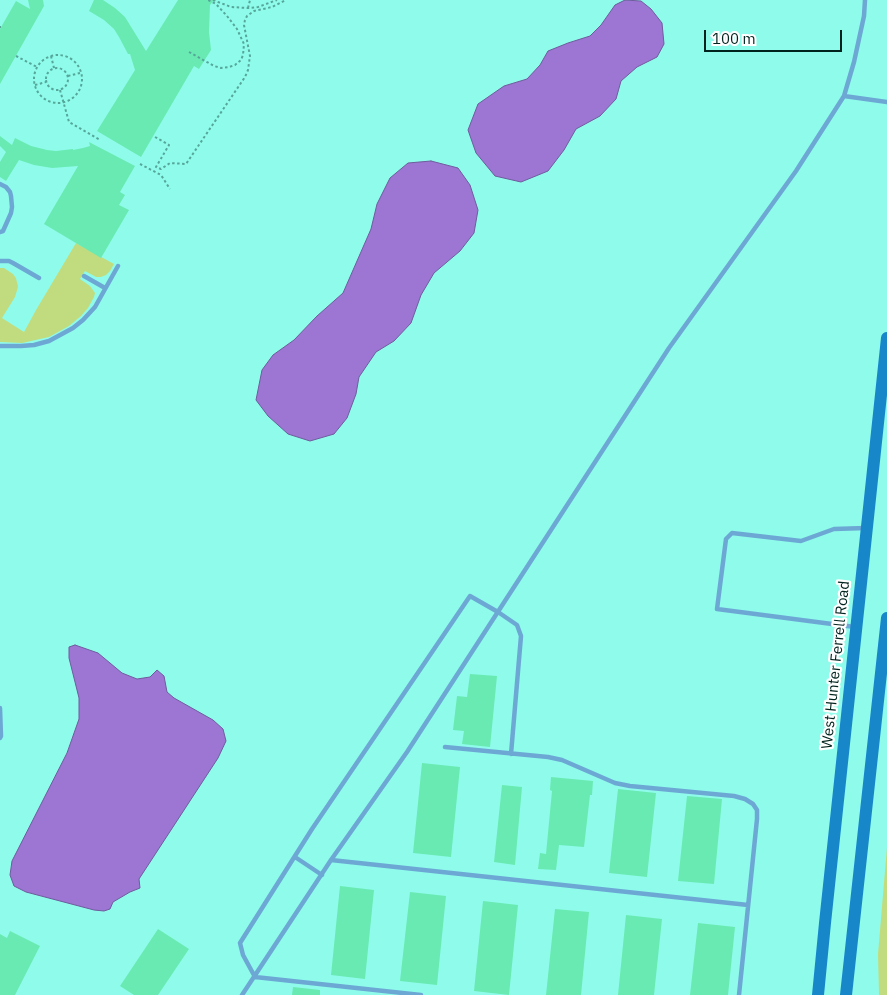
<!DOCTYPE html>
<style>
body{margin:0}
#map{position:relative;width:887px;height:995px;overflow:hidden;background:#8ffceb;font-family:"IBM Plex Sans",sans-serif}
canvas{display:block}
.scale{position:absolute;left:704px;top:30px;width:138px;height:22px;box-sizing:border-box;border:2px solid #00231e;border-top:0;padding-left:6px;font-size:15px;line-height:18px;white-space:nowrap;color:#00231e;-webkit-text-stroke:4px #fff;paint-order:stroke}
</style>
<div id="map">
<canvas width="887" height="995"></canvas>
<div class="scale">100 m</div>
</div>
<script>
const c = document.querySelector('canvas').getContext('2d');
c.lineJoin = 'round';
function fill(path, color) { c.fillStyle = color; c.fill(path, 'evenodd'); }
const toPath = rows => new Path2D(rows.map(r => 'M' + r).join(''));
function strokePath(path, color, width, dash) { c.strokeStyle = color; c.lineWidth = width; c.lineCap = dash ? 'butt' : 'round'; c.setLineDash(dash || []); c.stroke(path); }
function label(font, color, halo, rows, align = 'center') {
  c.font = font + ' "IBM Plex Sans",sans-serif'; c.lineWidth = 4.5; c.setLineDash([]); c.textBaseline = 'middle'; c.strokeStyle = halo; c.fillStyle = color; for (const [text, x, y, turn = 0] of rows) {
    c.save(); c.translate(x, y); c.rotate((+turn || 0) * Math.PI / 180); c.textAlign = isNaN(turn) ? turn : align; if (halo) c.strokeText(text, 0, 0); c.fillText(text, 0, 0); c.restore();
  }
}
fill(toPath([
 [76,243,114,264,110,271,106,275,101,277,96,277,85,271,80,279,90,286,95,293,94,297,88,308,81,316,69,326,49,337,22,343,0,342,0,268,4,268,13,274,16,278,18,287,15,297,2,318,24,332,36,310],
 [887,847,887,995,879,995,878,954]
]), '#c1dc7f');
const water = toPath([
 [625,0,641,1,651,9,662,23,664,44,657,57,637,67,621,81,616,99,600,116,576,129,564,150,548,171,521,182,495,176,476,153,468,130,478,104,504,86,527,79,540,65,548,51,568,43,590,36,601,25,615,5,625,0],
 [431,161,458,168,470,185,478,210,474,233,460,251,434,273,421,295,411,323,394,341,376,352,359,377,356,394,347,418,334,434,310,441,288,434,268,416,256,400,262,370,273,355,294,340,317,316,343,293,371,229,377,204,390,178,408,163,431,161],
 [75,645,98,653,122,673,137,679,150,677,157,670,164,676,167,692,174,698,213,720,223,729,226,741,218,758,139,879,140,888,130,892,113,902,110,909,104,911,94,910,26,892,14,886,10,875,12,861,67,753,79,719,79,698,69,658,69,647,75,645]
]);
fill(water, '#9d75d2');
strokePath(water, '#6e5c9c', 1);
fill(toPath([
 [28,0,43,0,44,6,0,84,0,29,16,1,30,9],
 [94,0,103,0,115,8,125,17,146,51,178,0,214,0,210,5,209,32,211,50,199,69,194,66,141,157,97,131,135,70,130,54,128,54,119,37,114,29,104,20,89,11],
 [0,136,12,145,15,138,31,146,47,150,56,151,73,149,73,150,83,148,90,146,89,142,135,166,120,192,125,195,119,205,129,210,101,258,44,224,78,166,52,168,34,165,19,160,6,181,0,177,0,162,6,152,0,146],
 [470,674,497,676,490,747,462,744,464,731,453,730,457,696,467,697],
 [422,763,460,767,451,857,413,853],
 [551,777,593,781,592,795,590,795,584,847,559,845,556,870,538,869,540,853,546,854,552,791,550,790],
 [502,785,522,787,515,865,494,862],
 [618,789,656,793,647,877,609,873],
 [687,796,722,799,714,884,678,881],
 [340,886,374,890,365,979,331,975],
 [410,892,446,896,437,985,400,981],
 [483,901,518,905,509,995,474,991],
 [555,909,589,912,581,995,546,995],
 [626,915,662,919,654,995,618,995],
 [698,923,735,927,728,995,690,995],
 [158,929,189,949,158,995,134,995,120,986],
 [10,931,40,946,15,995,0,995,0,934,7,938],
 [293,987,320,990,320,995,292,995]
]), '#69eab2');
strokePath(toPath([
 [213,0,231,7,248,8,258,7,277,0],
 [248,8,250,0],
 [0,27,1,27],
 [189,52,214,66,221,68,229,67,235,65,241,60,243,55,244,44,237,29,227,16,216,4,208,0],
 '34 79a24 24 0 1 1 48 0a24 24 0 1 1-48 0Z',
 [16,56,37,67],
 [51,56,54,68],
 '46 79a11 11 0 1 1 22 0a11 11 0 1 1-22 0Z',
 [68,76,80,73],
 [35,85,46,82],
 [60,90,69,122,100,140],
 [155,137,169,145,156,167,161,169,170,163,186,164,245,77,248,70,250,56,244,25,245,20,247,16,254,11,272,7,286,0],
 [140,164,161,175,170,189]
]), '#56a69a', 2, [2.5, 2.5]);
strokePath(toPath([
 [844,96,854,62,864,16,865,0],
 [0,184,6,187,10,192,11,196,12,207,11,213,3,231,0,232],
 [0,261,9,261,13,263,39,278],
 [84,276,105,288],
 [0,346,21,346,34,345,49,341,73,328,83,320,95,307,118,266],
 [855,627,717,609,726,539,732,533,801,541,834,529,866,528],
 [0,708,1,736,0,738],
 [445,747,548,757,562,760,615,783,630,786,734,796,745,799,753,804,757,810,757,819,739,995],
 [295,857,322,875],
 [331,860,748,905],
 [242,995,331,860,407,752,669,348,796,171,844,96,887,102],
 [421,995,255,977,243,955,240,943,312,829,470,596,498,612,517,625,521,636,511,754]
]), '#6da8d5', 4.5);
strokePath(toPath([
 [818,995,825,923,887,338],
 [846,995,887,618]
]), '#1787ca', 12);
label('15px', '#00231e', '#fff', [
 ["West Hunter Ferrell Road",836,665,-84]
]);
</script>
